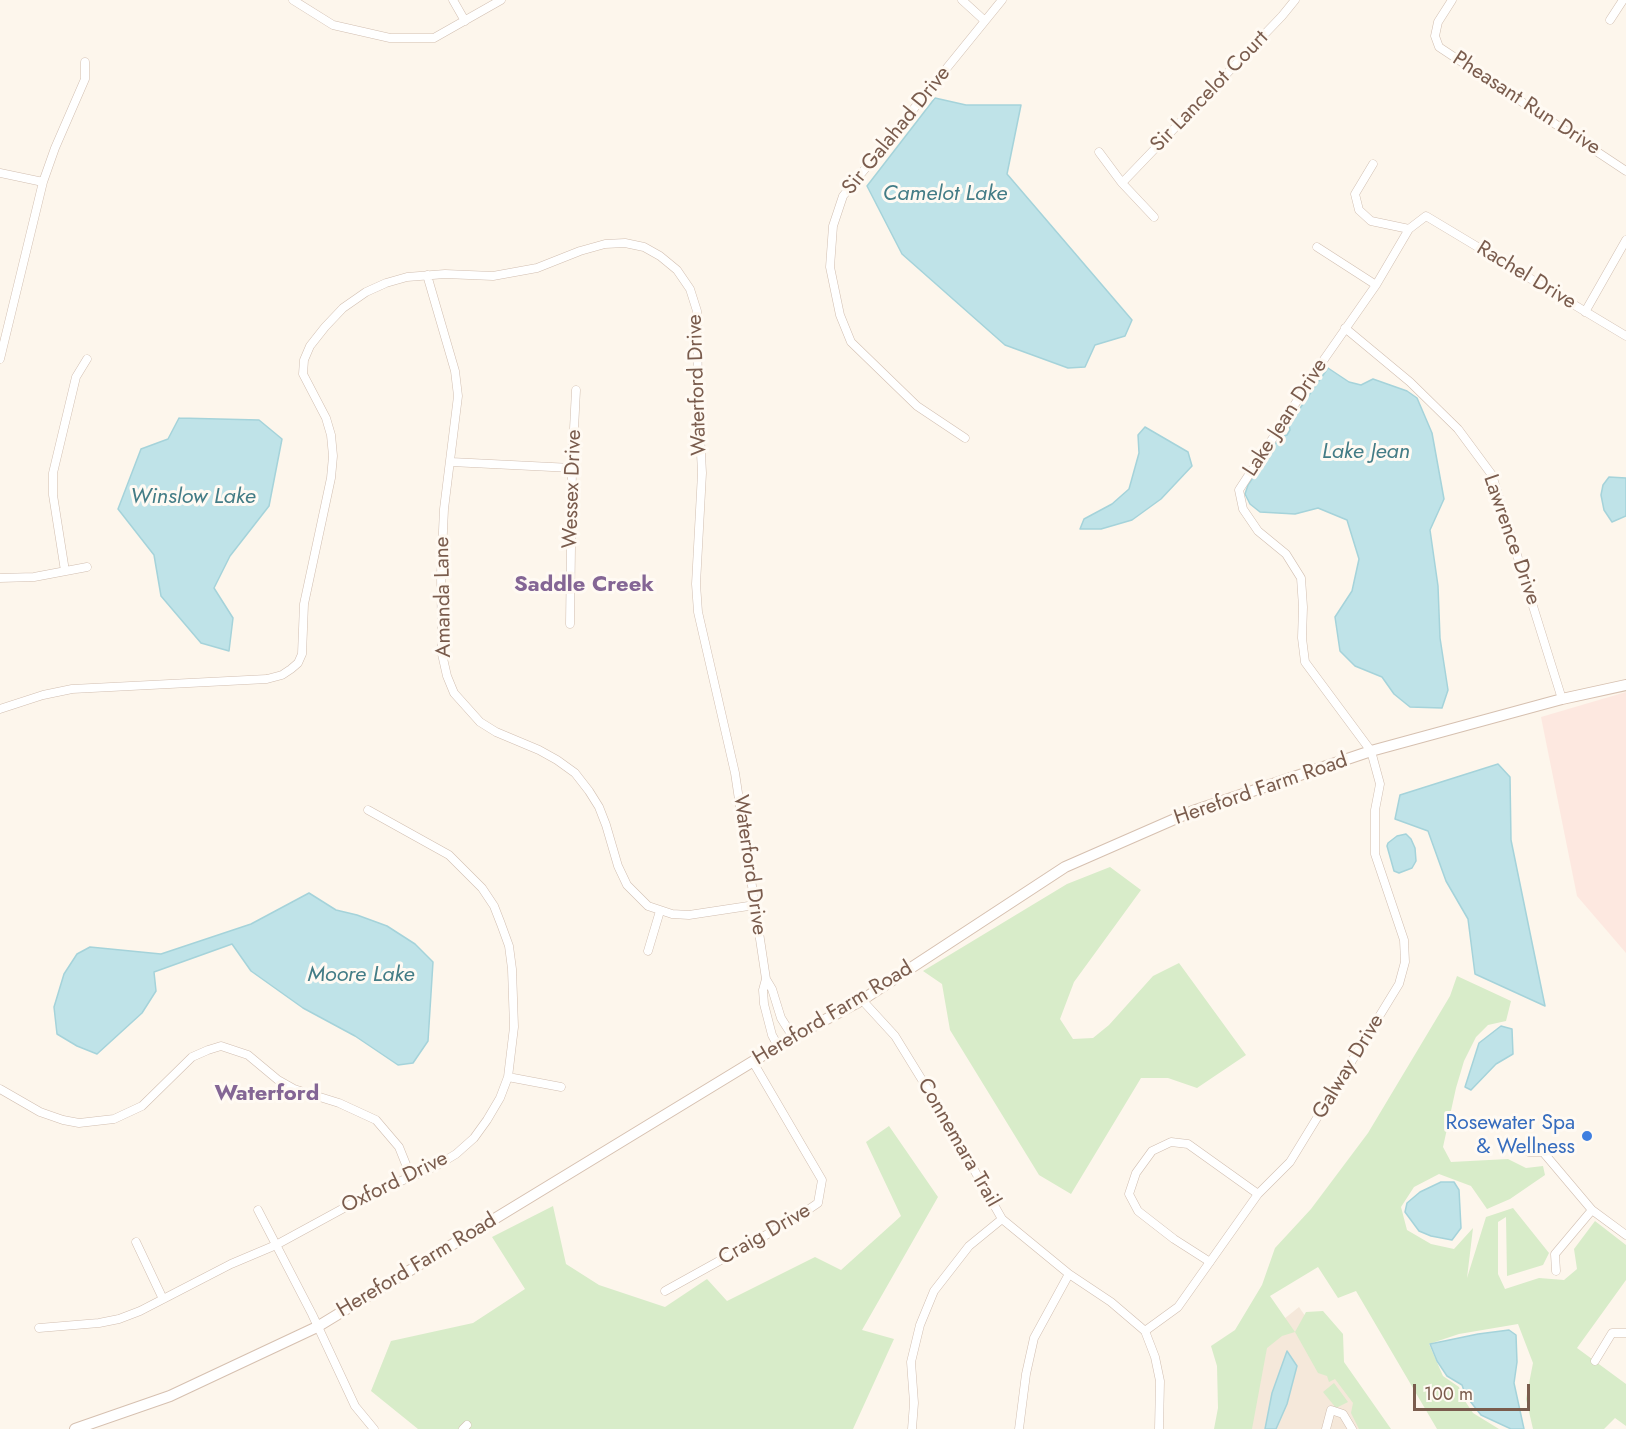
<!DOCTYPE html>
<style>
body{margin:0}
#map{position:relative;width:1626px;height:1429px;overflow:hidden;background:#fdf6ec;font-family:Jost,sans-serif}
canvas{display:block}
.scale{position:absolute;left:1413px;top:1384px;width:117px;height:27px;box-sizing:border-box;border:3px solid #7a5c4d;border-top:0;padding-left:8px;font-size:18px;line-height:21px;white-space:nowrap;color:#7a5c4d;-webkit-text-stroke:4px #fffaf3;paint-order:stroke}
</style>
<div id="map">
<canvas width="1626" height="1429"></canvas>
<div class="scale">100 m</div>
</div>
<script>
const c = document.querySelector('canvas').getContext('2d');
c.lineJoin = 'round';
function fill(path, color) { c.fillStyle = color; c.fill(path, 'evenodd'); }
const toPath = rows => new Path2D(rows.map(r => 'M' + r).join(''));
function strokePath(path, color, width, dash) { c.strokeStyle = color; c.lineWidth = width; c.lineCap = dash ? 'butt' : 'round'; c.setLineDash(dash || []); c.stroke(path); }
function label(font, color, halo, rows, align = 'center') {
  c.font = font + ' Jost,sans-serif'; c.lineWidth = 6; c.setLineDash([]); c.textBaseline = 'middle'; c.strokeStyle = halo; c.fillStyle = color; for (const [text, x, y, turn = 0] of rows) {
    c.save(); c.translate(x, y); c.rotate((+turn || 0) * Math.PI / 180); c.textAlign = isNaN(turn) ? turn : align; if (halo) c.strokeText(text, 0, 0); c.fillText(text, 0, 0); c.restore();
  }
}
fill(toPath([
 [1299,1307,1383,1429,1247,1429,1259,1339]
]), '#f5e8da');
fill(toPath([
 [1626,692,1626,953,1577,896,1541,717]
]), '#fde8e0');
fill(toPath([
 [1110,867,1141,890,1074,982,1060,1019,1073,1039,1093,1038,1109,1025,1153,976,1179,963,1246,1055,1197,1088,1168,1078,1141,1078,1071,1194,1039,1175,950,1030,942,984,923,971,1067,884],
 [1457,976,1511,1001,1506,1021,1488,1025,1476,1037,1464,1061,1456,1088,1443,1147,1451,1162,1508,1159,1526,1168,1543,1166,1545,1175,1510,1199,1487,1209,1471,1186,1439,1174,1414,1187,1401,1207,1407,1230,1431,1244,1454,1249,1473,1228,1467,1278,1486,1217,1513,1208,1549,1253,1543,1265,1507,1276,1506,1217,1498,1222,1498,1274,1505,1289,1539,1278,1564,1280,1577,1269,1574,1249,1595,1221,1626,1245,1626,1280,1577,1348,1626,1384,1626,1426,1615,1418,1604,1429,1533,1429,1526,1399,1533,1363,1518,1324,1459,1334,1429,1344,1443,1376,1459,1387,1461,1395,1473,1413,1499,1429,1437,1429,1356,1291,1338,1298,1318,1267,1270,1296,1295,1332,1306,1312,1323,1311,1343,1334,1344,1362,1391,1429,1359,1429,1351,1413,1353,1403,1335,1379,1329,1382,1327,1376,1318,1373,1295,1332,1282,1336,1267,1348,1252,1429,1214,1429,1218,1408,1217,1366,1211,1346,1235,1330,1262,1285,1275,1248,1311,1209,1368,1133,1450,996],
 [889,1126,938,1197,862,1330,894,1339,853,1429,418,1429,371,1391,391,1341,473,1323,525,1289,492,1237,553,1206,566,1264,599,1285,665,1307,707,1279,727,1301,815,1257,841,1270,901,1216,866,1142],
 [1334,1383,1348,1402,1336,1408,1323,1392]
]), '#d8ecc9');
const water = toPath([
 [935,98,966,105,1021,105,1007,174,1132,320,1125,336,1095,345,1085,367,1068,368,1005,345,902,254,867,186,935,98],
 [1328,368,1349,382,1361,385,1373,379,1407,391,1417,398,1432,433,1444,499,1430,530,1438,586,1440,638,1448,690,1442,708,1410,707,1394,694,1382,677,1355,666,1340,651,1335,617,1352,591,1359,559,1347,520,1318,508,1295,514,1260,512,1250,504,1245,494,1248,485,1280,437,1287,435,1290,430,1289,424,1328,368],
 [179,418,259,420,282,439,269,506,230,556,214,588,233,618,229,651,201,643,161,596,154,555,118,509,141,449,168,439,179,418],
 [1145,427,1188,452,1192,466,1161,499,1132,520,1101,529,1080,529,1084,519,1112,504,1129,489,1139,453,1138,435,1145,427],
 [1609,477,1626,478,1626,516,1612,522,1604,510,1601,495,1603,485,1609,477],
 [1498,764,1510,777,1511,840,1545,1006,1475,974,1468,919,1446,881,1428,831,1395,819,1400,795,1498,764],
 [1406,834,1411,839,1415,848,1416,861,1412,868,1399,873,1394,871,1387,846,1388,843,1397,836,1406,834],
 [309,893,336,910,357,915,387,926,415,944,433,962,428,1041,413,1063,398,1065,355,1036,303,1008,251,971,232,944,154,972,156,991,142,1013,97,1054,77,1046,57,1034,54,1007,64,974,77,954,90,947,161,954,251,924,309,893],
 [1501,1026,1512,1029,1513,1054,1496,1064,1471,1090,1465,1087,1479,1043,1501,1026],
 [1441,1182,1454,1182,1459,1190,1461,1228,1452,1240,1431,1236,1419,1231,1405,1212,1407,1203,1420,1192,1441,1182],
 [1509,1330,1516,1335,1517,1362,1514,1383,1524,1429,1511,1429,1481,1415,1466,1396,1462,1385,1447,1376,1437,1361,1430,1344,1478,1334,1509,1330],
 [1287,1351,1297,1366,1287,1404,1276,1429,1265,1429,1272,1393,1287,1351]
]);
fill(water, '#bfe3e8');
strokePath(water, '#a5d3da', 1.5);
const street = toPath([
 [293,0,333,25,390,38,434,38,501,0],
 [453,0,465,21],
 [962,0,985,21],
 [1452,0,1438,22,1435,36,1439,47,1626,171],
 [1610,20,1623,0],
 [1099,152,1122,183,1154,217],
 [1373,164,1355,194,1359,210,1371,221,1409,229],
 [0,173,43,182],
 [1122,183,1282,16,1295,0],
 [1317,247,1376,285],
 [427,275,455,371,458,396,444,509,441,574,442,654,447,676,454,693,480,722,496,732,539,750,557,760,575,773,589,791,599,807,606,825,618,866,627,885,648,906,672,914,689,915,755,905],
 [1585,312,1626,240],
 [1345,328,1410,382,1458,429,1492,475,1562,699],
 [0,359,43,182,55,148,85,79,85,62],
 [965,438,917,406,851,342,840,315,830,267,833,226,843,196,1002,0],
 [451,462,572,468],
 [65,571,53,495,53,473,76,377,87,359],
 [0,578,34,577,87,567],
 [570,624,572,468,576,390],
 [0,709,43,695,72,689,267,679,282,675,291,669,298,663,302,654,304,604,331,478,333,456,331,435,326,418,303,374,304,360,310,346,325,327,343,308,366,292,386,283,407,277,445,274,493,276,537,268,580,251,605,244,625,243,644,247,660,256,677,270,690,289,697,311,698,396,702,473,696,584,698,612,735,773,766,979,772,989,781,1018,793,1037],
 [648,951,660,911],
 [766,979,763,990,764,1004,772,1035,778,1046],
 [862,1000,895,1036,935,1101,1002,1219,1069,1274,1111,1302,1145,1331,1155,1357,1160,1381,1159,1429],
 [508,1077,561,1087],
 [0,1089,40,1112,63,1120,79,1123,114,1119,142,1106,192,1057,208,1050,221,1046,248,1055,278,1080,294,1089,339,1103,376,1120,399,1147,411,1177],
 [1529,1152,1543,1152,1592,1210,1626,1235],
 [258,1210,312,1314,355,1406,374,1429],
 [136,1242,163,1299],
 [1210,1262,1174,1239,1138,1211,1129,1194,1136,1173,1152,1151,1171,1142,1188,1144,1258,1194],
 [1556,1271,1555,1254,1592,1210],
 [665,1291,793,1220,818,1203,822,1180,753,1062],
 [39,1328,99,1323,119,1319,140,1311,231,1264,276,1245,366,1196,436,1166,456,1154,474,1138,487,1120,500,1098,508,1077,514,1027,512,969,509,946,501,924,494,906,482,888,449,855,368,810],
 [1145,1331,1178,1307,1258,1194,1290,1162,1399,984,1405,962,1404,940,1375,854,1375,810,1380,784,1371,751,1305,662,1302,638,1303,607,1301,578,1286,554,1258,531,1243,509,1239,490,1325,358,1376,285,1409,229,1426,216,1626,336],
 [1595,1361,1612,1333,1626,1333],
 [463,1429,467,1425],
 [912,1429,914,1403,911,1362,920,1325,934,1291,969,1246,1002,1219],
 [1019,1429,1026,1374,1034,1338,1069,1274],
 [1326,1429,1331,1410,1343,1414,1352,1429]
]);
const secondary = toPath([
 [75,1429,170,1396,317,1327,793,1037,862,1000,1065,867,1193,811,1371,751,1562,699,1626,685]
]);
strokePath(street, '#d1beb0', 9);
strokePath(secondary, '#d6c0b0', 12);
strokePath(street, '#fff', 8);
strokePath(secondary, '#fff', 10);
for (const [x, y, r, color] of [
 [1587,1136,6,"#3f7fe0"]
]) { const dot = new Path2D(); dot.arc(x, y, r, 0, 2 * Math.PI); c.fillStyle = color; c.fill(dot); strokePath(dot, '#fffaf3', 2); }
label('21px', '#7a5c4d', '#fffaf3', [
 ["Sir Lancelot Court",1210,92,-46],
 ["Pheasant Run Drive",1526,104,33],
 ["Sir Galahad Drive",897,131,-51],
 ["Rachel Drive",1526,276,31],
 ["Waterford Drive",698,385,-92],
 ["Lake Jean Drive",1286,418,-57],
 ["Wessex Drive",573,489,-88],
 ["Lawrence Drive",1511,540,71],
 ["Amanda Lane",444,597,-91],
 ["Hereford Farm Road",1261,790,-19],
 ["Waterford Drive",749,865,82],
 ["Hereford Farm Road",833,1014,-31],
 ["Galway Drive",1349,1067,-59],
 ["Connemara Trail",958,1143,60],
 ["Oxford Drive",395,1183,-26],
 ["Craig Drive",765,1235,-30],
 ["Hereford Farm Road",417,1266,-31]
]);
label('21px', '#366cbe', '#fffaf3', [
 ["Rosewater Spa",1575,1124],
 ["& Wellness",1575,1148]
], 'right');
label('italic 22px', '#437c86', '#fffaf3', [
 ["Camelot Lake",945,195],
 ["Lake Jean",1366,453],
 ["Winslow Lake",193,498],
 ["Moore Lake",361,976]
]);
label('bold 22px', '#846695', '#fffaf3', [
 ["Saddle Creek",584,586],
 ["Waterford",267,1095]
]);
</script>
